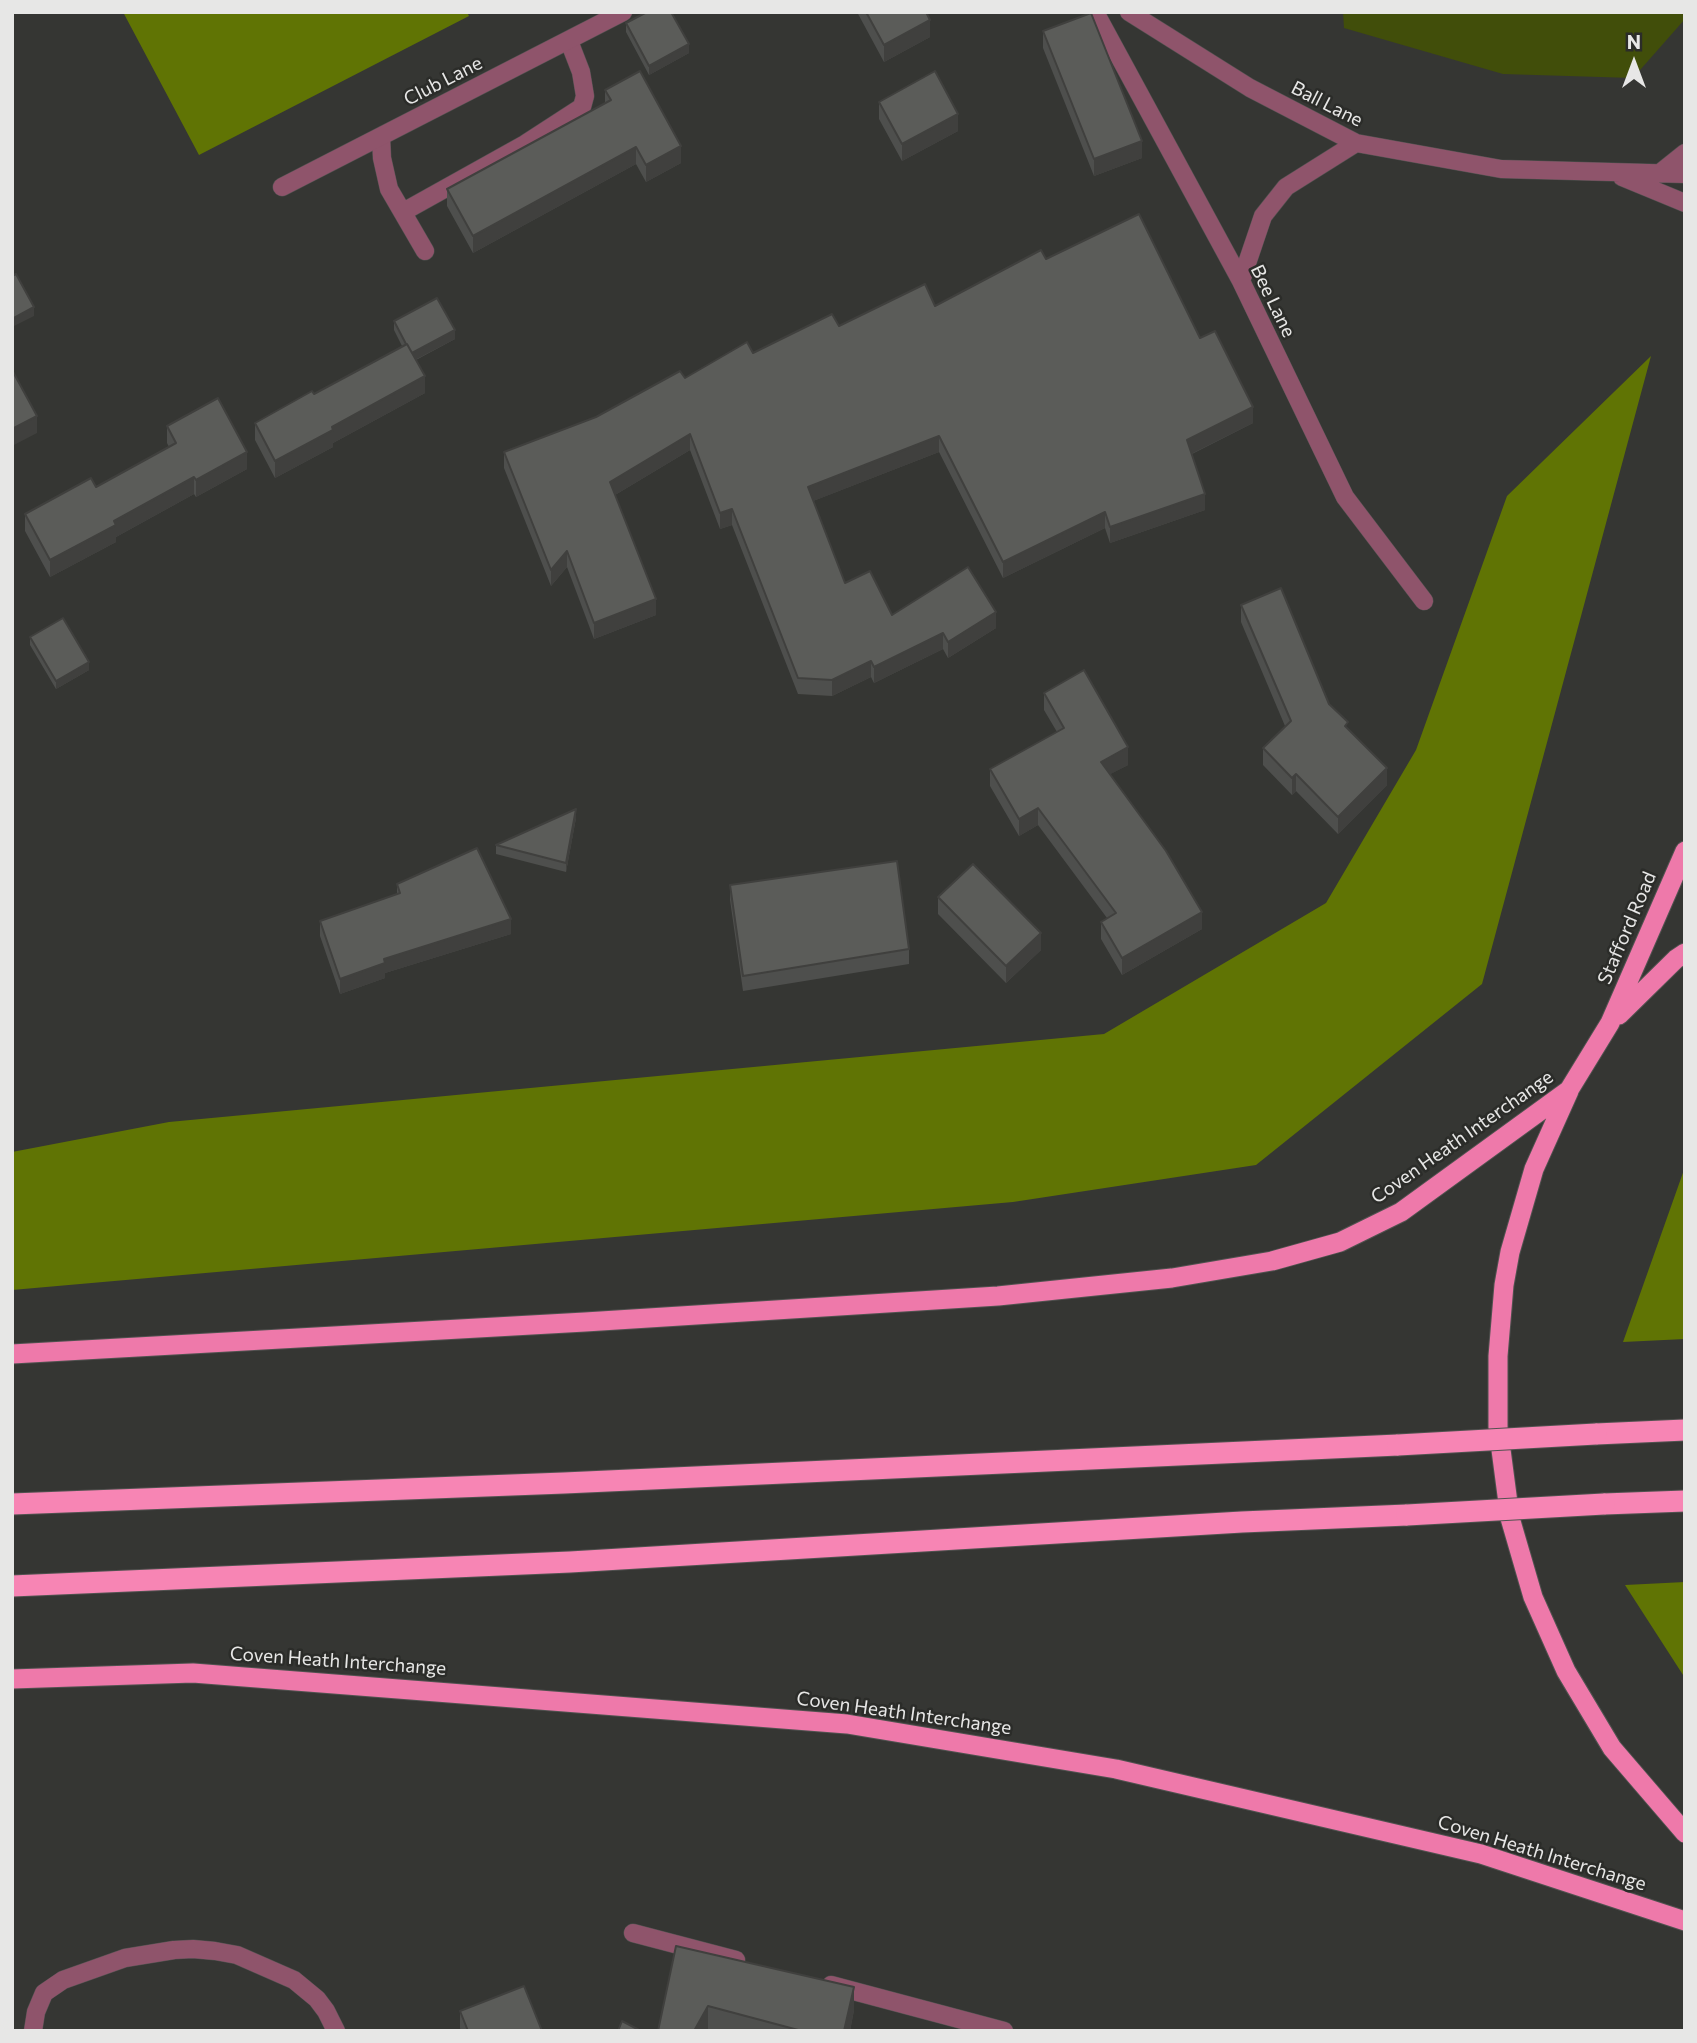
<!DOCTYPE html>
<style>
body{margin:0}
#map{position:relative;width:1697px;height:2043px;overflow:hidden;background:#353633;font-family:Commissioner,sans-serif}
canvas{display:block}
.frame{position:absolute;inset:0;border:14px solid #e7e7e6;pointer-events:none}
.north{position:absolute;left:1599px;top:28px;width:70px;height:70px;-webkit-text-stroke:5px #2b2c29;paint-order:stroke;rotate:0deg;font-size:19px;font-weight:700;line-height:28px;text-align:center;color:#e7e7e6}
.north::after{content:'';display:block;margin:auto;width:24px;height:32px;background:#e7e7e6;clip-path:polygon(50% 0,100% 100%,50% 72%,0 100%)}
</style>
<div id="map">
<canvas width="1697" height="2043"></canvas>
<div class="frame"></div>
<div class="north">N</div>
</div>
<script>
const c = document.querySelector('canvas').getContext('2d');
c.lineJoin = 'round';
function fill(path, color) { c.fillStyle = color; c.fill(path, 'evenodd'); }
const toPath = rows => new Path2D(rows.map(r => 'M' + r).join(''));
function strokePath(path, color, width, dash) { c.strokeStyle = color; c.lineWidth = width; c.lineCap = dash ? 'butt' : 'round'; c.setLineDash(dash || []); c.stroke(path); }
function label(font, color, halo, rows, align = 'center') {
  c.font = font + ' Commissioner,sans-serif'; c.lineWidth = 5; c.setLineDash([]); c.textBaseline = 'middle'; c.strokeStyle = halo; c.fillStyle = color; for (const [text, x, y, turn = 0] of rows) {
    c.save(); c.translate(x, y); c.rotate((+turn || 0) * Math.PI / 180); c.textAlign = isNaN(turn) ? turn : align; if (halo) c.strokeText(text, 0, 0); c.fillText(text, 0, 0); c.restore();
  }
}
fill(toPath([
 [1343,12,1685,12,1685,19,1633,78,1503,74,1344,28]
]), '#414e0a');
fill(toPath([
 [123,12,467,12,469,16,199,155],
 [1651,356,1482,984,1256,1165,1013,1202,12,1290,12,1152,169,1122,1104,1034,1326,903,1416,750,1507,496],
 [1685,1167,1685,1339,1623,1342],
 [1685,1582,1685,1678,1625,1585]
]), '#607404');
const service = toPath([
 [381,137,382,158,389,189,425,251],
 [403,212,525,144,582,107,585,96,581,72,569,41],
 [633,1933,736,1960],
 [831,1985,1004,2031],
 [33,2031,36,2012,44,1993,63,1980,125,1958,174,1950,193,1949,215,1951,237,1955,294,1980,317,1999,326,2011,336,2031]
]);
const minor = toPath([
 [1095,12,1241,281,1345,497,1424,601],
 [1129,12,1250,88,1356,143,1501,169,1685,174],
 [1660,173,1685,153],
 [1622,177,1685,203],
 [282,187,623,12],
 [1241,281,1263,216,1286,187,1356,143]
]);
const trunk = toPath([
 [1619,1015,1676,959,1685,953],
 [1569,1091,1534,1169,1510,1252,1504,1285,1498,1356,1498,1427,1510,1518,1533,1597,1566,1671,1612,1748,1685,1833],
 [12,1354,585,1322,998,1296,1172,1278,1272,1261,1340,1242,1401,1212,1569,1090,1610,1023,1685,851],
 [12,1679,193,1673,847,1724,1116,1769,1481,1854,1685,1921]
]);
const motorway = toPath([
 [1596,1434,1685,1430],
 [12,1504,564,1483,1398,1445],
 [1604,1504,1685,1501],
 [12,1586,570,1562,1242,1522,1407,1515]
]);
strokePath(service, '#515250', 19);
strokePath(minor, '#515250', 19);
strokePath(trunk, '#515250', 21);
strokePath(motorway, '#515250', 23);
strokePath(service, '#8f546b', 18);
strokePath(minor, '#8f546b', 18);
strokePath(trunk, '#ee79aa', 19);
strokePath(motorway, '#f785b4', 21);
const motorwayBridge = toPath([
 [1398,1445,1596,1434],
 [1407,1515,1604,1504]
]);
strokePath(motorwayBridge, '#515250', 23, []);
strokePath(motorwayBridge, '#f785b4', 21);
fill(toPath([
 [857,12,926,12,930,37,884,62],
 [626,23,689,53,649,75,626,32],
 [1043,31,1142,158,1094,176,1043,48],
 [605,90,681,163,646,182,636,164,473,253,447,206,447,189,605,103],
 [879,102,958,131,902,161,879,119],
 [1046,259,1200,338,1253,423,1192,454,1205,510,1110,543,1105,528,1003,578,939,452,813,501,845,583,892,615,996,628,948,658,943,649,874,683,871,677,832,696,798,694,732,525,720,529,690,450,615,495,656,615,594,639,567,567,551,586,504,468,504,452,596,417,685,378,753,353,839,326,935,306],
 [394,321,455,339,416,360,425,393,333,443,333,447,275,478,255,440,255,423,314,394,402,346,394,330],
 [167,426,247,469,196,497,194,494,116,537,116,542,50,577,25,531,25,514,96,487,169,447,167,443],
 [1241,605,1329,704,1348,729,1387,785,1338,834,1296,791,1292,795,1263,765,1263,748,1285,726,1241,622],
 [30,637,89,670,56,689,30,645],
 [1044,693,1128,765,1110,774,1202,929,1122,975,1101,939,1101,922,1107,918,1038,825,1019,836,990,786,990,769,1057,732,1044,710],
 [576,818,566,872,496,854,496,845],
 [397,884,511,934,385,973,385,978,340,994,320,936,320,921,397,894],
 [730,885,909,949,909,964,743,991,730,900],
 [938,897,1041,950,1006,983,938,914],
 [676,1946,854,2010,850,2031,715,2031,708,2029,707,2031,658,2031],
 [460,2011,542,2031,461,2031,460,2028]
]), '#4e4f4d');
fill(toPath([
 [930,20,930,37,884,62,884,45],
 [689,44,689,53,649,75,649,66],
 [958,114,958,131,902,161,902,144],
 [1142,141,1142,158,1094,176,1094,159],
 [681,146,681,163,646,182,646,165],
 [636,147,636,164,473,253,473,236],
 [34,307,34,316,12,327,12,319],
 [455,330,455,339,411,362,411,354],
 [425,376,425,393,333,443,333,447,275,478,275,461,332,427],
 [1253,407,1253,423,1187,456,1187,440],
 [37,416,37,433,12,446,12,429],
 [690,434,690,450,610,498,610,482],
 [939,436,939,452,808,503,808,487],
 [247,452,247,469,196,497,196,480],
 [194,477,194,494,116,537,116,542,50,577,50,560,114,521],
 [1205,494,1205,510,1110,543,1110,527],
 [732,509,732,525,720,529,720,513],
 [1105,512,1105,528,1003,578,1003,562],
 [567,551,567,567,551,586,551,570],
 [656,599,656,615,594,639,594,623],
 [996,612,996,628,948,658,948,642],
 [943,633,943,649,874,683,874,667],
 [871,661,871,677,832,696,832,680],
 [89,662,89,670,56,689,56,681],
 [1128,747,1128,765,1101,779,1101,762],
 [1387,768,1387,785,1338,834,1338,817],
 [1296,774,1296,791,1292,795,1292,778],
 [1038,808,1038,825,1019,836,1019,819],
 [576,809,576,818,566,872,566,863],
 [1202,912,1202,929,1122,975,1122,958],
 [511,919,511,934,385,973,385,978,340,994,340,979,384,959],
 [1041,933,1041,950,1006,983,1006,966],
 [854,1987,854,2010,850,2031,844,2031],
 [708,2006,708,2029,707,2031,694,2031]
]), '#40403e');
const building = toPath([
 [647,12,671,12,689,44,649,66,626,23,647,12],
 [866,12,926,12,930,20,884,45,866,12],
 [1091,13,1142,141,1094,159,1043,31,1091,13],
 [640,71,681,146,646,165,636,147,473,236,447,189,611,100,605,90,640,71],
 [935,71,958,114,902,144,879,102,935,71],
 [1139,214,1200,338,1215,331,1253,407,1187,440,1205,494,1110,527,1105,512,1003,562,939,436,808,487,845,583,870,571,892,615,968,567,996,612,948,642,943,633,874,667,871,661,832,680,798,678,732,509,720,513,690,434,610,482,656,599,594,623,567,551,551,570,504,452,596,417,680,371,685,378,747,342,753,353,832,314,839,326,925,284,935,306,1041,250,1046,259,1139,214],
 [16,274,34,307,12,319,12,276,16,274],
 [437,298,455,330,412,353,407,344,406,344,394,321,437,298],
 [407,344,425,376,332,427,333,430,275,461,255,423,312,391,314,394,407,344],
 [12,370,37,416,12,429,12,370],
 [218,398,247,452,196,480,194,477,114,521,116,525,50,560,25,514,91,478,96,487,176,443,167,426,218,398],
 [1281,588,1329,704,1348,722,1345,726,1387,768,1338,817,1296,774,1292,778,1263,748,1291,721,1241,605,1281,588],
 [63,618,89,662,56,681,30,637,63,618],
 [1084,670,1128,747,1101,762,1166,851,1202,912,1122,958,1101,922,1116,913,1038,808,1019,819,990,769,1064,728,1044,693,1084,670],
 [576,809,566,863,496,845,576,809],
 [477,848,511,919,384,959,385,963,340,979,320,921,400,893,397,884,477,848],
 [897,861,909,949,743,976,730,885,897,861],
 [973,864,1041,933,1006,966,938,897,973,864],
 [676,1946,854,1987,844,2031,802,2031,708,2006,694,2031,658,2031,676,1946],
 [524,1986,542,2031,468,2031,460,2011,524,1986],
 [622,2021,641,2031,618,2031,622,2021]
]);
fill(building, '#5b5c59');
strokePath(building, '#40403e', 2);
label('19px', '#e7e7e6', '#2b2c29', [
 ["Club Lane",443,81,-27],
 ["Ball Lane",1327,104,27],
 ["Bee Lane",1273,301,64],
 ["Stafford Road",1627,928,-67],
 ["Coven Heath Interchange",1462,1137,-35],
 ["Coven Heath Interchange",338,1661,4],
 ["Coven Heath Interchange",904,1713,8],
 ["Coven Heath Interchange",1542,1853,17]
]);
</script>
